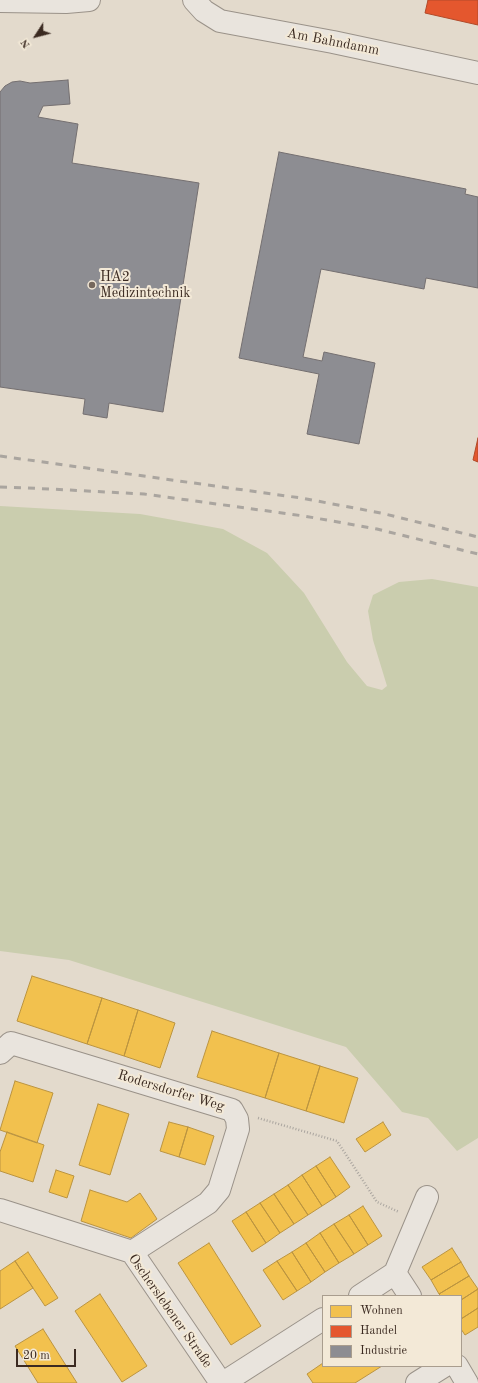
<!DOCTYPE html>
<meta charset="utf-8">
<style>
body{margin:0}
#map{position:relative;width:478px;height:1383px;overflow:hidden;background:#e3dacc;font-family:"Old Standard TT",serif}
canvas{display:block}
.legend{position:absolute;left:322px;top:1295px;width:140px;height:72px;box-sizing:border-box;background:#f3e9d7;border:1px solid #a99d8e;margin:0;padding:5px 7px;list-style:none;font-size:12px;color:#3b2a21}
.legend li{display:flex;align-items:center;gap:8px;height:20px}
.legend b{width:20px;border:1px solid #a99d8e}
.north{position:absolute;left:16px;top:16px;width:40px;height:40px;-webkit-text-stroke:3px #f3e9d7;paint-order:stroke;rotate:234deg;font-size:11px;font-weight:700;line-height:16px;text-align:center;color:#3b2a21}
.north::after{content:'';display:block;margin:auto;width:14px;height:18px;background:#3b2a21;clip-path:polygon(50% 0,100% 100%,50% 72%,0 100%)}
.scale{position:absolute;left:16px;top:1349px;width:60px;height:18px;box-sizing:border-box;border:2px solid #3b2a21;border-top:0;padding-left:5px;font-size:12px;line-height:14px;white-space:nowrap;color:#3b2a21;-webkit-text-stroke:3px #f3e9d7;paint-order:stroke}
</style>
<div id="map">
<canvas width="478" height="1383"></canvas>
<ul class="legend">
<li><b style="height:11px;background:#f2c14e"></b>Wohnen</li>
<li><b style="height:11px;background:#e4572e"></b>Handel</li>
<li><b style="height:11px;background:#8d8d92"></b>Industrie</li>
</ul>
<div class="north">N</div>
<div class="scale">20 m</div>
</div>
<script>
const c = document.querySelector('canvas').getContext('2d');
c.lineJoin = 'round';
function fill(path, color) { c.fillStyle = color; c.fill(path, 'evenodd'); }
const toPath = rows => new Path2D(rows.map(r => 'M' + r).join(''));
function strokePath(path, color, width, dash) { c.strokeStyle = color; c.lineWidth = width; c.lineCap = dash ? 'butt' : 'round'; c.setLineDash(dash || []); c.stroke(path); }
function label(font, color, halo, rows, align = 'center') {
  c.font = font + ' "Old Standard TT",serif'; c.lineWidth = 4; c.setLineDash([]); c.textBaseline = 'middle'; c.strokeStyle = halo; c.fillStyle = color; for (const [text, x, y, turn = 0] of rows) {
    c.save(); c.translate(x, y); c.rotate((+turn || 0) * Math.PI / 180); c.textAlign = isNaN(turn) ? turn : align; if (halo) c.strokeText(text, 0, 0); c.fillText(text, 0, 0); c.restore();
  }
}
fill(toPath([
 [0,506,140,514,223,529,267,553,304,593,347,662,367,686,382,690,387,686,373,640,368,611,373,595,399,582,432,579,478,587,478,1138,457,1151,428,1118,402,1112,346,1047,69,960,0,951]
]), '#cacdae');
const homes = toPath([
 [32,976,102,998,87,1044,17,1021,32,976],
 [102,998,138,1010,124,1056,87,1044,102,998],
 [138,1010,175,1023,160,1068,124,1056,138,1010],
 [212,1031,279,1053,265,1098,197,1077,212,1031],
 [279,1053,320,1066,306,1111,265,1098,279,1053],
 [320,1066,358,1078,344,1123,306,1111,320,1066],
 [15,1081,53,1093,37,1143,0,1130,15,1081],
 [98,1104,129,1114,110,1175,79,1165,98,1104],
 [169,1122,188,1127,179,1157,160,1151,169,1122],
 [383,1122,391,1135,365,1152,356,1139,383,1122],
 [188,1127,214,1136,205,1165,179,1157,188,1127],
 [7,1132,44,1145,33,1182,0,1171,0,1152,7,1132],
 [330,1157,350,1187,336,1197,316,1166,330,1157],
 [316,1166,336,1197,322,1206,302,1175,316,1166],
 [56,1170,74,1176,67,1198,49,1192,56,1170],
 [302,1175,322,1206,308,1215,288,1185,302,1175],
 [288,1185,308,1215,294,1224,274,1194,288,1185],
 [90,1190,127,1202,140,1193,157,1219,131,1238,81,1221,90,1190],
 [274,1194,294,1224,280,1233,260,1203,274,1194],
 [260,1203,280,1233,266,1243,246,1212,260,1203],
 [363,1206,382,1236,368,1245,349,1215,363,1206],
 [246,1212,266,1243,252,1252,232,1221,246,1212],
 [349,1215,368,1245,354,1254,334,1224,349,1215],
 [334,1224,354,1254,339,1263,320,1233,334,1224],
 [320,1233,339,1263,325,1272,306,1243,320,1233],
 [209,1243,261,1326,231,1345,178,1263,209,1243],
 [306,1243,325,1272,311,1282,292,1252,306,1243],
 [452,1248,461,1262,431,1280,422,1267,452,1248],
 [28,1252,58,1298,45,1306,15,1261,28,1252],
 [292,1252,311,1282,297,1291,277,1261,292,1252],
 [15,1261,33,1288,0,1309,0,1271,15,1261],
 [277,1261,297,1291,283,1300,263,1270,277,1261],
 [461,1262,469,1276,439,1294,431,1280,461,1262],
 [469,1276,478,1289,461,1300,461,1296,441,1296,439,1294,469,1276],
 [478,1289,478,1308,461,1319,461,1300,478,1289],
 [100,1294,147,1366,122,1382,75,1311,100,1294],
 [478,1308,478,1327,465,1335,461,1329,461,1319,478,1308],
 [43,1329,77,1383,38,1383,15,1346,43,1329],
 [323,1363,323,1366,382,1366,355,1383,313,1383,307,1374,323,1363]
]);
fill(homes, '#f2c14e');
strokePath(homes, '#bb9440', 1);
const shops = toPath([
 [428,0,478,0,478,25,425,13,428,0],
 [478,438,478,462,473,460,478,438]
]);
fill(shops, '#e4572e');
strokePath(shops, '#b14a2a', 1);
const industry = toPath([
 [68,80,70,104,43,106,38,117,78,124,72,163,199,183,163,412,109,403,107,418,83,414,85,399,0,387,0,92,5,86,12,82,20,81,30,83,68,80],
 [279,152,466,189,465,194,478,197,478,288,426,278,424,289,321,269,303,357,322,361,324,352,375,363,359,444,307,434,319,374,239,358,279,152]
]);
fill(industry, '#8d8d92');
strokePath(industry, '#746f70', 1);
const minor = toPath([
 [194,0,204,11,220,21,333,42,478,73],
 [0,1053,11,1043,232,1110,237,1119,238,1129,219,1190,208,1203,132,1252],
 [0,1210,132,1252,221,1383],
 [395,1273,410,1296],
 [360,1296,395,1273,427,1197],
 [457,1366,467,1383],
 [223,1383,323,1319],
 [417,1383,444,1366]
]);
const tertiary = toPath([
 [0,1,66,2,89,0]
]);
strokePath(minor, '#9a9289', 24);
strokePath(tertiary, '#9a9289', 24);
strokePath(toPath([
 [258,1118,337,1141,377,1202,399,1212]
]), '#aaa59f', 2.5, [1, 2]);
strokePath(minor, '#e9e4dd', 22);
strokePath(tertiary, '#e9e4dd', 22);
strokePath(toPath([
 [0,456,301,498,381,513,478,537],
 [0,487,51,489,144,494,304,516,377,529,478,554]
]), '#aaa59f', 3, [7, 7]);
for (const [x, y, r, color] of [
 [92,285,4,"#76685d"]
]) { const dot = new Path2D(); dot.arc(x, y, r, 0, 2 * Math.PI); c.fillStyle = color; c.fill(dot); strokePath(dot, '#f3e9d7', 1.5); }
label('14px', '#3b2a21', '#f3e9d7', [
 ["Am Bahndamm",333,42,11],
 ["Rodersdorfer Weg",171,1091,17],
 ["Oscherslebener Straße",170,1311,55]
]);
label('14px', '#3b2a21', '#f3e9d7', [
 ["HA2",100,277],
 ["Medizintechnik",100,293]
], 'left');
</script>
